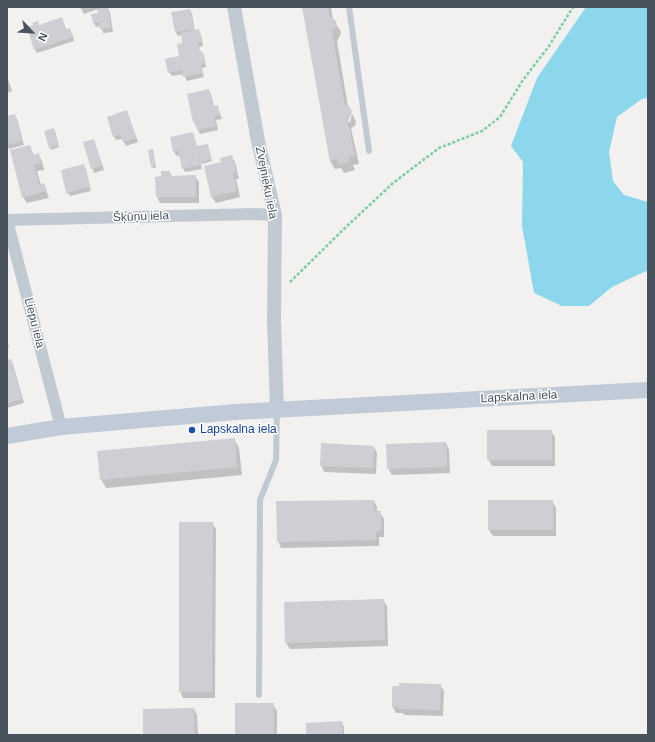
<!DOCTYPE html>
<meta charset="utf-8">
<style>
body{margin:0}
#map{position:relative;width:655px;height:742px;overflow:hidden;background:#f3f0f0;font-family:Arial,sans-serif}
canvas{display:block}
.frame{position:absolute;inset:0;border:8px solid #48535e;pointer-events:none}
.north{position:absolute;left:12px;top:12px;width:40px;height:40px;-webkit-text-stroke:3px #fff;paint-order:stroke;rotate:115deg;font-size:11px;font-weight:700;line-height:16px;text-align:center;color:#48535e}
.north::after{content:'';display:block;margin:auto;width:14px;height:18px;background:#48535e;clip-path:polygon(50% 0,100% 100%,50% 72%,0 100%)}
</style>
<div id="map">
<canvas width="655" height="742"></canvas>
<div class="frame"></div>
<div class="north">N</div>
</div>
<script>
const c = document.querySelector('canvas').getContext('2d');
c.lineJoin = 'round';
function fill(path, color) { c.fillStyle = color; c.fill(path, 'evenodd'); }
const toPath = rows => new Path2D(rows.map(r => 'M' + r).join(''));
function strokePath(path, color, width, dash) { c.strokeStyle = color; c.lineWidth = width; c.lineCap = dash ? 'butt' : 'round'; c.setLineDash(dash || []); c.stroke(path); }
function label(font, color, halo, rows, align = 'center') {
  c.font = font + ' Arial,sans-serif'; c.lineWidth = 3; c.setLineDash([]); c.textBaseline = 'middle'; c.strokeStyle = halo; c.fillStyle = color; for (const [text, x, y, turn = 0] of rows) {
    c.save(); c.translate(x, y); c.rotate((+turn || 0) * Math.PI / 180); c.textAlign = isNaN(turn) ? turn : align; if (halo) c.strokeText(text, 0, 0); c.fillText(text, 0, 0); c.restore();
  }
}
fill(toPath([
 [586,7,648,7,648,98,642,99,617,117,609,152,613,181,624,195,648,202,648,272,646,271,612,287,589,306,562,306,534,293,522,226,523,162,511,146,537,78]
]), '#8dd7ec');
fill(toPath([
 [80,7,105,7,105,9,108,9,110,13,113,32,103,33,101,26,96,27,94,23,93,15,99,14,98,9,84,14],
 [303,7,331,7,333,20,340,30,341,34,337,41,348,107,356,121,355,126,351,128,359,164,353,165,355,170,344,173,341,168,335,169,330,161],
 [350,114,352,114,350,122,348,122],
 [190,10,192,14,195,31,199,31,201,35,203,46,199,47,200,52,202,52,204,56,206,67,202,68,204,77,187,81,184,74,172,76,169,72,166,59,180,56,183,44,182,35,178,36,176,32,172,13],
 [39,26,66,30,72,33,74,41,37,53,35,49],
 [7,76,12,91,7,93],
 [208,90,211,94,214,107,217,106,222,119,216,120,218,130,200,134,194,122],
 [127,112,138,142,126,146,122,139,116,140,114,136],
 [14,115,17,119,24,145,9,149,7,144,7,117],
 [55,131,59,147,51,150,45,132],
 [193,133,197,147,208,146,212,161,202,164,200,160,202,169,185,172,183,168,180,155,177,156,174,152,171,138],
 [94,140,104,170,94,173,85,143],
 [30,146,34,156,38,154,42,161,44,170,37,171,41,185,44,184,49,198,27,203,23,197],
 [153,150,156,168,153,168,152,167],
 [231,156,235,162,239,179,236,179,240,197,216,203,212,197,223,163],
 [84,165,86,169,91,191,70,196,67,192],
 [170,172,172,177,195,176,199,182,199,203,160,203,157,197,156,178,162,177],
 [7,339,9,348,7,348],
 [11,360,13,364,24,403,7,408,7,361],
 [551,431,555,437,555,466,492,466,488,459],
 [234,439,239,448,242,475,106,488,101,479],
 [446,443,449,450,450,473,392,475,388,468],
 [374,447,377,453,376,474,324,472,321,465],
 [374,501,377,507,377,512,380,512,384,519,384,537,379,537,379,546,281,548,278,541],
 [489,501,552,501,556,508,556,536,493,536,489,530],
 [212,523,216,529,215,698,183,698,180,691],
 [383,600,387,606,388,646,290,649,286,643],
 [440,685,444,691,443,716,404,715,403,713,396,713,393,707],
 [273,704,277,711,277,735,236,735],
 [194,709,197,715,198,735,144,735],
 [342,722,344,727,344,735,307,735]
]), '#0003');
fill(toPath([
 [108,7,111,28,100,29,99,22,93,23,91,14,98,13,97,9],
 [302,7,328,7,330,17,336,21,337,25,332,32,345,106,347,105,350,108,352,111,350,117,347,119,355,155,349,156,350,162,339,165,337,159,330,161],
 [190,9,194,29,175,32,171,12],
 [62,17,66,29,70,28,73,37,34,50,27,27,33,25,32,23,38,21,39,25],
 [199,29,202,42,197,43,199,51,202,51,205,63,201,64,203,73,183,77,182,70,168,73,165,59,179,56,177,44,182,43,181,33],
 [209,89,213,106,218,105,220,115,214,116,216,126,197,130,195,122,193,122,187,94],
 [127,110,136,138,123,142,120,135,113,137,107,117],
 [15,114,22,141,7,145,7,116],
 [54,128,59,145,49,148,44,131],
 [193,132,196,146,208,144,211,160,200,162,197,149,200,165,182,169,178,151,173,152,170,137],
 [94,139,102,166,91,169,83,142],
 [30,145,33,155,39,153,41,163,34,165,39,185,44,183,46,191,22,198,10,150],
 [153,149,156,166,151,167,148,150],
 [232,155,236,172,233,173,237,191,211,197,204,166,221,162,220,158],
 [84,164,90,187,66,193,61,170],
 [161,171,170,171,170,176,196,175,196,197,156,197,155,177,161,176],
 [11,359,22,399,7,403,7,360],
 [487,430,552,430,552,460,487,460],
 [235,438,237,467,100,480,97,451],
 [446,442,447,467,387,469,386,444],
 [321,443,374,446,373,468,320,466],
 [374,500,374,511,381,511,381,531,376,531,376,540,277,542,276,501],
 [488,500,553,500,553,530,488,530],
 [179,522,213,522,212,692,179,692],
 [384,599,385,640,285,643,284,602],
 [399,683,441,684,440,710,399,709,399,707,392,707,392,686,399,686],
 [235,703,274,703,274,735,235,735],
 [194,708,195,735,143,735,143,709],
 [342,721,343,735,306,735,306,723]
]), '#cdcfd5');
strokePath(toPath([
 [290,282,345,228,393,183,439,148,482,131,500,117,523,80,549,46,573,7]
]), '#77cea4', 2.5, [3, 2]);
strokePath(toPath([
 [349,7,369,151],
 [259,695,260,500,276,460,277,411]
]), '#c1cad2', 6);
strokePath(toPath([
 [7,220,254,214,275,215],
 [7,220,61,427]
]), '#c1cad2', 12);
strokePath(toPath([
 [234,7,258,141,275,215,274,321,277,409]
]), '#c1cad2', 14);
strokePath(toPath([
 [7,436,61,427,236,412,648,390]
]), '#c1cbd7', 16);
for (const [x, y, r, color] of [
 [192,430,4,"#1a4fb4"]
]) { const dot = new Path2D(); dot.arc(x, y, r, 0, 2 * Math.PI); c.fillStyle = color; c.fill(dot); strokePath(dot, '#fff', 1.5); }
label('12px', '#48535e', '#fff', [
 ["Zvejnieku iela",266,183,79],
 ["Šķūņu iela",141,217,-2],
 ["Liepu iela",34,323,76],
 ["Lapskalna iela",519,397,-3]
]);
label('12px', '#164399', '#fff', [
 ["Lapskalna iela",200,430]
], 'left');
</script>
